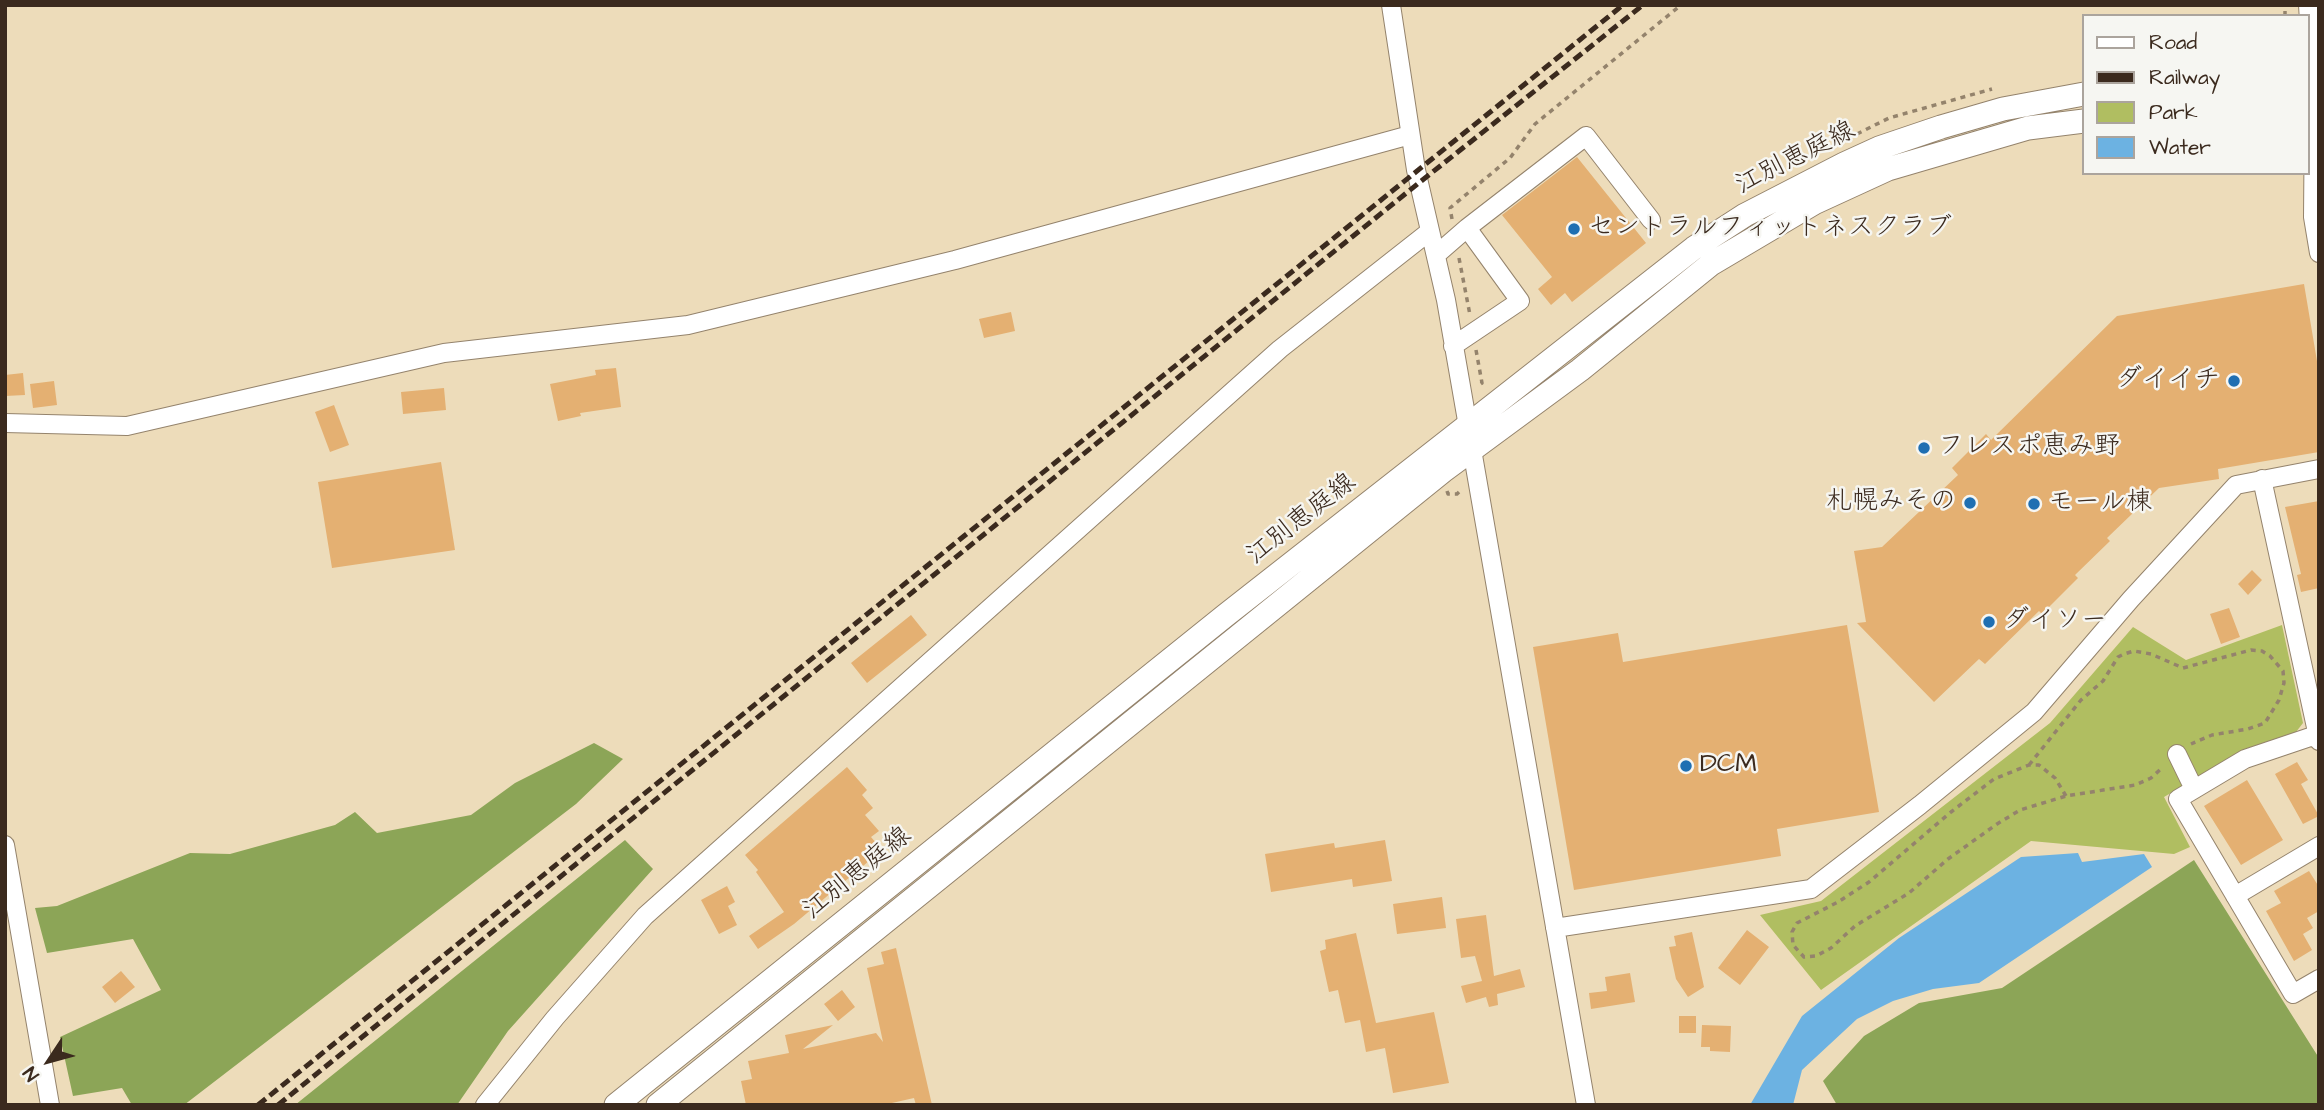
<!DOCTYPE html>
<meta charset="utf-8">
<style>
body{margin:0}
#map{position:relative;width:2324px;height:1110px;overflow:hidden;background:#eddcba;font-family:"Architects Daughter",sans-serif}
canvas{display:block}
.frame{position:absolute;inset:0;border:7px solid #3b2a1e;pointer-events:none}
.legend{position:absolute;left:2082px;top:14px;width:228px;height:161px;box-sizing:border-box;background:#f6f6f2;border:2px solid #aba49d;margin:0;padding:9px 12px;list-style:none;font-size:21px;color:#3b2a1e}
.legend li{display:flex;align-items:center;gap:14px;height:35px}
.legend b{width:35px;border:2px solid #aba49d}
.north{position:absolute;left:14px;top:1026px;width:70px;height:70px;-webkit-text-stroke:5px #f6f6f2;paint-order:stroke;rotate:234deg;font-size:19px;font-weight:700;line-height:28px;text-align:center;color:#3b2a1e}
.north::after{content:'';display:block;margin:auto;width:24px;height:32px;background:#3b2a1e;clip-path:polygon(50% 0,100% 100%,50% 72%,0 100%)}
</style>
<div id="map">
<canvas width="2324" height="1110"></canvas>
<div class="frame"></div>
<ul class="legend">
<li><b style="height:9px;background:#fff"></b>Road</li>
<li><b style="height:9px;background:#3b2a1e"></b>Railway</li>
<li><b style="height:19px;background:#b0be61"></b>Park</li>
<li><b style="height:19px;background:#6cb2e2"></b>Water</li>
</ul>
<div class="north">N</div>
</div>
<script>
const c = document.querySelector('canvas').getContext('2d');
c.lineJoin = 'round';
function fill(path, color) { c.fillStyle = color; c.fill(path, 'evenodd'); }
const toPath = rows => new Path2D(rows.map(r => 'M' + r).join(''));
function strokePath(path, color, width, dash) { c.strokeStyle = color; c.lineWidth = width; c.lineCap = dash ? 'butt' : 'round'; c.setLineDash(dash || []); c.stroke(path); }
function label(font, color, halo, rows, align = 'center') {
  c.font = font + ' "Architects Daughter","Klee One",sans-serif'; c.lineWidth = 5; c.setLineDash([]); c.textBaseline = 'middle'; c.strokeStyle = halo; c.fillStyle = color; for (const [text, x, y, turn = 0] of rows) {
    c.save(); c.translate(x, y); c.rotate((+turn || 0) * Math.PI / 180); c.textAlign = isNaN(turn) ? turn : align; if (halo) c.strokeText(text, 0, 0); c.fillText(text, 0, 0); c.restore();
  }
}
fill(toPath([
 [2282,625,2303,723,2296,732,2246,749,2164,797,2190,847,2174,854,2031,841,1821,990,1760,915,1821,901,2050,723,2133,627,2186,660]
]), '#b0be61');
fill(toPath([
 [594,743,623,759,576,804,184,1105,132,1105,122,1088,73,1096,60,1037,161,990,133,939,47,953,35,908,57,906,190,853,230,854,335,825,355,812,377,833,471,815,515,783],
 [625,840,653,869,508,1031,457,1105,295,1105],
 [2194,860,2319,1058,2319,1105,1837,1105,1823,1081,1864,1036,1919,1003,2002,988]
]), '#8ca557');
fill(toPath([
 [2078,853,2082,862,2144,854,2152,867,1979,983,1933,989,1893,1001,1857,1019,1802,1070,1793,1105,1750,1105,1802,1016,1899,938,2021,857]
]), '#6cb2e2');
fill(toPath([
 [1577,157,1646,243,1572,302,1565,293,1551,305,1538,289,1552,277,1502,215],
 [2304,284,2319,373,2319,452,2218,469,2219,479,2159,488,2107,538,2110,541,2075,575,2078,578,2042,614,2039,611,1985,664,1979,659,1934,702,1857,623,1866,622,1854,551,1882,547,1958,475,1952,468,1986,434,1991,440,2117,316],
 [1011,312,1015,331,984,338,979,319],
 [616,368,621,407,580,413,581,416,558,421,550,384,596,375,595,370],
 [23,373,25,395,5,396,5,375],
 [54,381,57,405,33,408,30,384],
 [444,388,446,410,403,414,401,392],
 [334,405,349,445,330,452,315,412],
 [441,462,455,550,332,568,318,482],
 [2319,501,2319,588,2301,592,2297,575,2301,574,2285,507],
 [2252,570,2262,580,2248,595,2238,584],
 [2229,608,2240,637,2221,644,2210,614],
 [911,615,927,635,867,683,851,663],
 [1847,625,1879,812,1777,829,1781,856,1574,890,1533,647,1618,633,1623,662],
 [2297,762,2308,780,2301,784,2319,816,2303,824,2275,774],
 [847,767,867,790,862,795,873,808,865,815,879,831,871,837,882,850,794,924,758,949,749,936,784,912,756,872,758,870,745,855],
 [2247,780,2283,840,2241,865,2204,806],
 [1385,840,1392,881,1353,887,1352,879,1271,892,1265,854,1334,843,1335,848],
 [2309,871,2319,887,2319,911,2307,918,2313,928,2303,934,2312,950,2294,961,2266,911,2281,903,2274,891],
 [727,886,735,902,728,906,737,925,719,934,701,900],
 [1442,897,1446,928,1397,934,1393,904],
 [1486,915,1494,976,1520,969,1525,987,1497,994,1498,1005,1489,1007,1486,997,1466,1003,1461,986,1482,981,1475,956,1461,958,1456,919],
 [1747,930,1769,947,1740,985,1718,968],
 [1692,932,1704,987,1688,997,1676,979,1669,947,1676,946,1674,936],
 [1356,933,1376,1023,1434,1012,1449,1083,1393,1093,1385,1048,1366,1052,1360,1020,1345,1023,1338,990,1329,992,1320,951,1326,949,1325,940],
 [896,948,932,1105,916,1105,914,1098,883,1105,746,1105,741,1081,752,1079,748,1061,789,1053,785,1035,833,1025,803,1049,876,1033,883,1042,867,968,884,964,881,952],
 [121,971,135,987,115,1003,102,987],
 [1630,973,1635,1002,1591,1009,1589,993,1607,991,1605,977],
 [842,990,855,1007,838,1021,824,1004],
 [1679,1016,1696,1016,1696,1033,1679,1033],
 [1702,1025,1731,1026,1730,1052,1710,1051,1710,1047,1701,1047]
]), '#e4b072');
const minor = toPath([
 [1391,5,1416,170,1446,300,1586,1105],
 [2308,5,2314,101,2313,217,2319,253],
 [1467,228,1586,136,1651,220],
 [1436,255,1467,228,1520,301,1453,346],
 [5,423,127,426,444,353,688,325,955,260,1410,135],
 [2262,479,2319,741],
 [2319,734,2245,759,2178,799,2293,994,2319,979],
 [2177,754,2194,789],
 [5,845,50,1105],
 [2235,896,2319,846],
 [1555,928,1811,889,1920,805,2034,712,2131,599,2236,485,2319,469],
 [485,1105,555,1018,645,916,1280,349,1430,231]
]);
const major = toPath([
 [2308,103,2319,101],
 [616,1105,1226,615,1694,248,1745,215,1844,164,1879,148,1941,127,2003,109,2084,94],
 [658,1105,1443,471,1580,370,1711,264,1814,203,1888,169,2028,128,2084,121]
]);
strokePath(minor, '#94836c', 20);
strokePath(major, '#94836c', 25);
strokePath(toPath([
 [2285,16,2285,5],
 [1857,134,1889,118,1992,89],
 [1452,219,1450,208,1510,158,1535,124,1681,5],
 [1459,258,1470,315],
 [1476,350,1482,383,1478,386],
 [1447,491,1448,494,1457,494,1461,490],
 [2029,765,2081,700,2103,681,2118,657,2124,654,2134,651,2151,654,2183,668,2251,650,2262,651,2270,656,2283,671,2284,683,2279,700,2265,723,2248,729,2212,735,2191,744],
 [2066,796,2055,778,2039,765,2029,765,1994,779,1951,812,1869,882,1838,902,1797,923,1792,932,1793,945,1804,957,1816,956,1831,948,1855,926,1909,893,1948,859,1997,824,2020,810,2066,796,2135,785,2151,778,2163,767]
]), '#94836c', 3.5, [5, 5]);
strokePath(minor, '#fff', 18);
strokePath(major, '#fff', 23);
strokePath(toPath([
 [258,1105,1623,5],
 [278,1105,1420,182,1643,5]
]), '#3b2a1e', 5, [10, 5]);
for (const [x, y, r, color] of [
 [1574,229,7,"#1f6fb2"],
 [2234,381,7,"#1f6fb2"],
 [1924,448,7,"#1f6fb2"],
 [1970,503,7,"#1f6fb2"],
 [2034,504,7,"#1f6fb2"],
 [1989,622,7,"#1f6fb2"],
 [1686,766,7,"#1f6fb2"]
]) { const dot = new Path2D(); dot.arc(x, y, r, 0, 2 * Math.PI); c.fillStyle = color; c.fill(dot); strokePath(dot, '#f6f6f2', 2.5); }
label('26px', '#3b2a1e', '#f6f6f2', [
 ["江別恵庭線",1796,159,-27],
 ["江別恵庭線",1302,520,-38],
 ["江別恵庭線",858,874,-39]
]);
label('26px', '#3b2a1e', '#f6f6f2', [
 ["セントラルフィットネスクラブ",1588,229],
 ["ダイイチ",2220,381,"right"],
 ["フレスポ恵み野",1938,448],
 ["札幌みその",1956,503,"right"],
 ["モール棟",2048,504],
 ["ダイソー",2003,622],
 ["DCM",1700,766]
], 'left');
</script>
